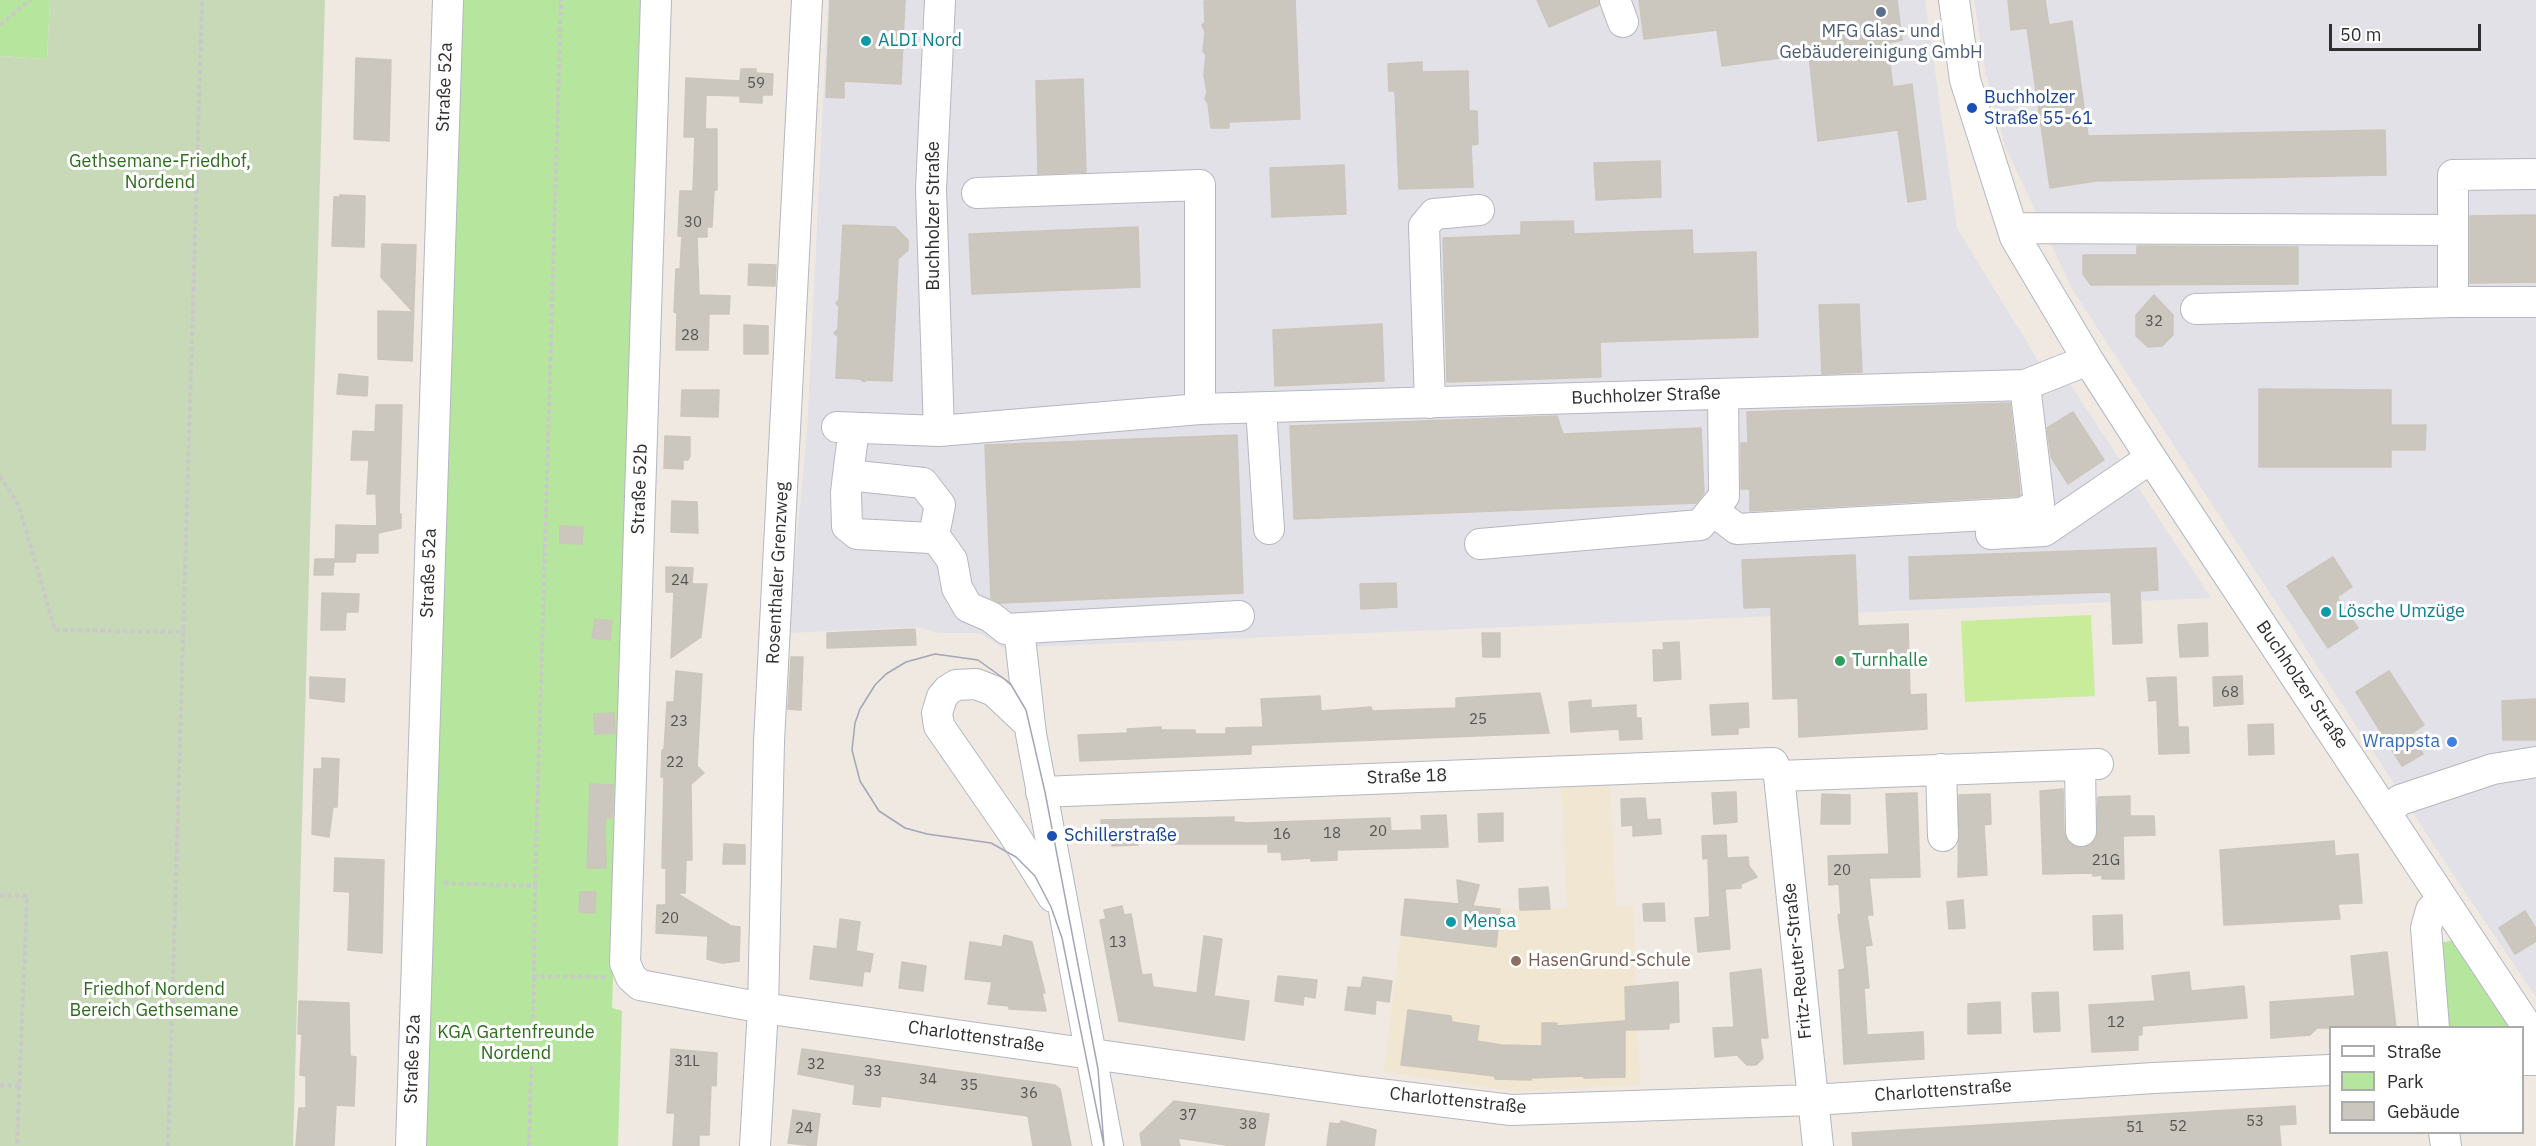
<!DOCTYPE html>
<meta charset="utf-8">
<style>
body{margin:0}
#map{position:relative;width:2536px;height:1146px;overflow:hidden;background:#efe9e1;font-family:"IBM Plex Sans",sans-serif}
canvas{display:block}
.legend{position:absolute;left:2329px;top:1026px;width:195px;height:108px;box-sizing:border-box;background:#fff;border:2px solid #ababab;margin:0;padding:8px 10px;list-style:none;font-size:18px;color:#2e2e2e}
.legend li{display:flex;align-items:center;gap:12px;height:30px}
.legend b{width:30px;border:2px solid #ababab}
.scale{position:absolute;left:2329px;top:24px;width:152px;height:27px;box-sizing:border-box;border:3px solid #2e2e2e;border-top:0;padding-left:8px;font-size:18px;line-height:21px;white-space:nowrap;color:#2e2e2e;-webkit-text-stroke:4px #fff;paint-order:stroke}
</style>
<div id="map">
<canvas width="2536" height="1146"></canvas>
<ul class="legend">
<li><b style="height:8px;background:#fff"></b>Straße</li>
<li><b style="height:16px;background:#b6e59e"></b>Park</li>
<li><b style="height:16px;background:#cbc7bf"></b>Gebäude</li>
</ul>
<div class="scale">50 m</div>
</div>
<script>
const c = document.querySelector('canvas').getContext('2d');
c.lineJoin = 'round';
function fill(path, color) { c.fillStyle = color; c.fill(path, 'evenodd'); }
const toPath = rows => new Path2D(rows.map(r => 'M' + r).join(''));
function strokePath(path, color, width, dash) { c.strokeStyle = color; c.lineWidth = width; c.lineCap = dash ? 'butt' : 'round'; c.setLineDash(dash || []); c.stroke(path); }
function label(font, color, halo, rows, align = 'center') {
  c.font = font + ' "IBM Plex Sans",sans-serif'; c.lineWidth = 6; c.setLineDash([]); c.textBaseline = 'middle'; c.strokeStyle = halo; c.fillStyle = color; for (const [text, x, y, turn = 0] of rows) {
    c.save(); c.translate(x, y); c.rotate((+turn || 0) * Math.PI / 180); c.textAlign = isNaN(turn) ? turn : align; if (halo) c.strokeText(text, 0, 0); c.fillText(text, 0, 0); c.restore();
  }
}
fill(toPath([
 [828,0,1925,0,1957,228,2042,367,2051,355,2211,598,1003,648,980,633,939,633,917,627,788,633,807,431],
 [1974,0,2536,0,2536,997,2450,870,2072,289,2005,146,1986,75]
]), '#e3e1e8');
fill(toPath([
 [1610,783,1616,906,1633,906,1640,1085,1515,1091,1384,1072,1405,899,1520,910,1567,908,1561,785]
]), '#f0e6d1');
fill(toPath([
 [0,0,50,0,47,59,0,56],
 [448,0,646,0,612,1008,622,1011,618,1146,411,1146],
 [2449,941,2455,941,2514,1027,2442,1027,2441,943]
]), '#b6e59e');
fill(toPath([
 [50,0,325,0,293,1146,0,1146,0,56,47,59]
]), '#c8d9b8');
fill(toPath([
 [2091,615,2095,696,1965,702,1961,621]
]), '#c9ec9a');
const building = toPath([
 [830,0,905,0,901,84,844,81,844,98,826,97,830,0],
 [1295,0,1300,119,1229,122,1229,128,1211,128,1208,103,1205,99,1207,92,1204,75,1206,55,1203,51,1205,32,1202,25,1205,22,1204,1,1295,0],
 [1537,0,1598,0,1599,5,1549,27,1537,0],
 [1639,0,1897,0,1902,40,1887,43,1893,87,1912,84,1926,199,1908,202,1898,130,1818,141,1809,54,1722,66,1717,30,1644,39,1639,0],
 [2008,0,2045,0,2049,25,2072,21,2088,136,2385,130,2386,175,2096,181,2050,188,2027,28,2011,30,2008,0],
 [356,58,391,60,389,141,354,139,356,58],
 [1422,62,1422,72,1468,71,1469,111,1477,111,1478,144,1471,145,1473,187,1399,189,1395,91,1389,91,1388,64,1422,62],
 [741,69,756,69,756,73,773,74,772,95,762,95,762,103,740,102,740,96,706,95,705,129,717,129,717,190,714,190,712,227,707,227,707,237,697,237,699,295,730,296,729,314,709,314,708,350,676,350,677,313,674,312,676,269,680,269,682,236,678,236,680,191,693,191,695,137,684,137,686,78,740,81,741,69],
 [1083,79,1086,172,1038,174,1036,81,1083,79],
 [1660,161,1661,197,1596,200,1594,163,1660,161],
 [1344,165,1346,214,1272,217,1270,168,1344,165],
 [340,195,365,196,364,247,332,246,334,197,340,197,340,195],
 [2536,215,2536,282,2470,283,2470,216,2536,215],
 [1573,221,1574,234,1692,230,1693,254,1756,252,1758,337,1600,342,1601,377,1447,382,1443,238,1521,235,1521,222,1573,221],
 [843,225,895,227,908,240,908,250,898,259,892,381,867,380,864,382,860,379,836,378,838,337,834,333,838,329,839,307,836,303,839,300,843,225],
 [1138,227,1140,287,972,294,969,234,1138,227],
 [382,244,416,245,412,361,378,359,378,311,413,312,381,277,382,244],
 [2137,246,2298,247,2298,284,2091,285,2083,274,2083,255,2137,255,2137,246],
 [749,264,776,265,775,286,748,285,749,264],
 [2154,295,2173,315,2173,335,2162,346,2148,347,2136,336,2136,315,2154,295],
 [1859,304,1862,372,1822,374,1819,305,1859,304],
 [1382,324,1384,381,1275,386,1273,330,1382,324],
 [744,325,768,326,768,354,744,354,744,325],
 [339,374,368,377,367,396,337,394,339,374],
 [2259,389,2391,390,2391,425,2426,425,2425,450,2391,450,2391,467,2259,467,2259,389],
 [682,390,719,390,718,417,681,416,682,390],
 [2010,403,2019,483,2020,495,2017,496,1750,511,1750,489,1741,489,1741,443,1748,443,1747,412,2010,403],
 [376,405,402,405,399,514,401,514,401,528,378,533,378,553,356,553,355,562,335,562,336,525,377,526,376,494,367,494,369,460,351,460,353,431,375,432,376,405],
 [2073,412,2104,460,2068,484,2051,457,2047,428,2073,412],
 [1557,416,1563,434,1701,428,1704,493,1696,503,1294,519,1290,426,1557,416],
 [1237,435,1243,593,1000,603,991,598,985,445,1237,435],
 [665,436,690,437,690,456,688,460,683,460,683,469,664,468,665,436],
 [672,501,697,502,698,533,671,532,672,501],
 [560,526,583,527,582,544,560,543,560,526],
 [2156,548,2158,590,2140,591,2142,643,2113,644,2111,592,1910,599,1909,557,2156,548],
 [1855,555,1858,626,1908,624,1910,695,1926,694,1927,729,1799,737,1798,698,1773,699,1771,607,1744,608,1742,560,1855,555],
 [2333,557,2352,587,2337,597,2358,628,2328,648,2287,586,2333,557],
 [315,559,334,559,333,575,314,575,315,559],
 [666,567,693,568,692,584,707,584,701,637,671,658,674,592,666,592,666,567],
 [1396,583,1397,607,1361,609,1360,584,1396,583],
 [322,593,359,594,358,612,346,612,345,630,321,630,322,593],
 [595,619,612,621,610,640,592,638,595,619],
 [2207,623,2208,656,2180,657,2178,625,2207,623],
 [915,629,916,645,827,648,827,633,915,629],
 [1482,633,1500,633,1500,657,1483,657,1482,633],
 [1679,642,1681,679,1654,681,1653,650,1664,650,1663,643,1679,642],
 [791,657,803,657,801,710,788,709,791,657],
 [676,671,702,674,697,766,704,773,691,784,692,860,686,860,685,893,676,893,731,926,740,927,739,961,722,963,707,959,708,936,656,933,657,905,666,905,666,868,662,868,664,777,661,777,662,750,664,750,667,702,674,702,676,671],
 [2389,671,2424,725,2411,734,2423,754,2402,766,2356,692,2389,671],
 [2242,676,2243,704,2214,706,2213,677,2242,676],
 [310,677,345,679,344,702,310,698,310,677],
 [2176,677,2178,727,2188,727,2189,753,2159,754,2157,700,2149,701,2147,678,2176,677],
 [1540,693,1549,733,1251,745,1251,754,1080,761,1078,735,1128,733,1127,729,1161,727,1161,730,1195,730,1195,734,1226,734,1226,728,1263,727,1261,699,1320,696,1321,711,1371,707,1372,711,1456,708,1456,698,1540,693],
 [2536,699,2536,740,2503,740,2502,701,2536,699],
 [1591,700,1591,708,1636,705,1636,718,1641,718,1642,739,1620,740,1619,729,1571,732,1569,702,1591,700],
 [1748,703,1749,727,1738,728,1738,734,1712,735,1710,705,1748,703],
 [614,713,615,733,595,734,594,714,614,713],
 [2273,724,2274,754,2249,755,2248,725,2273,724],
 [322,758,339,759,337,807,333,807,329,837,312,834,314,769,322,769,322,758],
 [590,784,613,785,612,818,605,818,606,868,587,868,590,784],
 [2063,789,2064,832,2067,840,2073,846,2089,846,2096,839,2098,797,2130,796,2130,816,2154,816,2155,835,2123,836,2124,879,2102,879,2102,875,2093,876,2093,873,2043,874,2040,791,2063,789],
 [1736,792,1737,822,1714,824,1712,793,1736,792],
 [1917,793,1920,877,1869,878,1873,915,1867,915,1872,945,1865,946,1869,988,1864,988,1867,1035,1923,1032,1924,1059,1844,1064,1839,970,1845,969,1838,915,1841,914,1839,884,1829,885,1828,856,1889,854,1886,794,1917,793],
 [1822,794,1850,795,1850,824,1821,824,1822,794],
 [1990,794,1991,824,1984,825,1987,875,1958,877,1959,795,1990,794],
 [1645,798,1647,820,1660,819,1661,834,1633,836,1633,825,1622,826,1621,799,1645,798],
 [1503,813,1503,841,1479,842,1478,814,1503,813],
 [1446,815,1448,847,1337,850,1337,860,1311,861,1311,858,1282,860,1281,852,1268,852,1268,844,1171,844,1170,837,1138,839,1138,845,1112,846,1112,838,1102,839,1101,820,1234,817,1234,822,1248,823,1390,818,1391,831,1422,830,1421,816,1446,815],
 [1726,835,1727,858,1748,857,1749,866,1757,877,1741,884,1741,888,1725,889,1730,949,1698,952,1695,918,1710,917,1708,858,1703,859,1702,836,1726,835],
 [2334,841,2335,856,2358,854,2362,903,2338,904,2340,919,2224,925,2220,850,2334,841],
 [724,844,745,845,745,864,723,864,724,844],
 [335,858,384,860,382,953,348,950,350,892,334,891,335,858],
 [1457,880,1479,885,1473,906,1500,909,1496,947,1401,935,1405,899,1459,904,1457,880],
 [1548,887,1550,909,1520,910,1519,889,1548,887],
 [580,892,596,892,595,913,579,912,580,892],
 [1963,900,1965,928,1949,929,1947,902,1963,900],
 [1664,903,1665,921,1644,921,1643,904,1664,903],
 [1122,906,1124,915,1131,914,1142,975,1151,974,1153,987,1197,993,1204,936,1222,939,1214,996,1249,1001,1244,1040,1119,1021,1100,920,1106,919,1104,910,1122,906],
 [2525,911,2536,929,2536,941,2515,954,2499,928,2525,911],
 [2122,915,2123,949,2094,950,2093,916,2122,915],
 [840,919,860,922,856,951,873,954,870,972,864,971,862,986,810,979,814,946,837,949,840,919],
 [1004,935,1032,942,1045,993,1042,993,1046,1011,1009,1009,1009,1006,988,1004,992,982,965,979,970,942,1002,947,1004,935],
 [2387,952,2396,1028,2317,1028,2310,1035,2271,1038,2270,1002,2355,996,2351,956,2387,952],
 [902,962,926,966,923,991,899,988,902,962],
 [1761,969,1768,1038,1760,1038,1763,1058,1756,1065,1747,1065,1737,1055,1715,1057,1713,1028,1734,1027,1730,973,1761,969],
 [2189,972,2191,991,2244,986,2247,1018,2142,1026,2142,1035,2138,1035,2138,1050,2092,1052,2089,1005,2155,1001,2152,976,2189,972],
 [1278,976,1317,980,1315,998,1304,996,1303,1005,1275,1001,1278,976],
 [1363,977,1392,981,1389,1002,1376,1000,1375,1014,1345,1010,1348,987,1361,988,1363,977],
 [1678,982,1679,1022,1669,1023,1669,1029,1626,1030,1625,987,1678,982],
 [2058,992,2060,1031,2034,1032,2032,993,2058,992],
 [299,1001,349,1003,350,1056,356,1057,354,1106,336,1105,334,1146,296,1146,299,1108,306,1108,306,1076,300,1075,302,1034,298,1034,299,1001],
 [2000,1002,2001,1033,1968,1034,1968,1004,2000,1002],
 [1408,1010,1451,1016,1452,1022,1479,1026,1477,1041,1501,1045,1542,1046,1542,1023,1557,1023,1557,1026,1625,1021,1625,1077,1584,1078,1584,1076,1531,1078,1531,1080,1495,1079,1495,1076,1401,1065,1408,1010],
 [671,1049,717,1053,716,1086,711,1085,709,1135,699,1135,699,1146,673,1146,675,1113,667,1113,671,1049],
 [802,1049,1055,1085,1060,1089,1071,1146,1033,1146,1028,1116,881,1096,880,1107,853,1104,855,1085,798,1074,802,1049],
 [1174,1101,1269,1114,1264,1146,1233,1146,1178,1138,1180,1146,1142,1146,1140,1134,1174,1101],
 [2295,1106,2296,1124,2279,1125,2281,1146,1853,1146,1852,1133,2295,1106],
 [793,1110,820,1114,816,1146,788,1143,793,1110],
 [1341,1121,1376,1130,1374,1146,1327,1146,1330,1123,1340,1124,1341,1121]
]);
fill(building, '#cbc7bf');
strokePath(building, '#cbc5ba', 1.5);
const minor = toPath([
 [656,0,625,963,631,977,640,985,763,1008,1356,1091,1511,1110,1813,1100,2154,1078,2330,1070],
 [940,0,931,189,939,431,1200,409,2025,385,2088,360],
 [1615,0,1623,22],
 [1954,0,1965,80,2015,237,2088,360,2151,458,2536,1040],
 [2536,174,2453,175,2453,302,2536,302],
 [977,193,1200,185,1200,409],
 [2013,228,2453,230],
 [2196,309,2453,302],
 [1430,403,1424,226,1434,214,1479,210],
 [1261,408,1269,529],
 [837,427,939,431],
 [848,475,923,483,940,505,934,535,930,538,857,534,847,526,846,493,848,475,854,428],
 [1712,510,1737,529,2022,513,2039,504,2025,385],
 [1991,534,2044,531,2151,458],
 [934,535,952,560,957,588,968,607,991,617,1006,629,1239,616],
 [1480,544,1700,525,1724,496,1723,394],
 [1019,629,1031,734,1108,1146],
 [1029,724,994,691,976,684,956,685,948,690,942,697,937,713,939,726,1013,833,1053,897],
 [2080,765,2081,831],
 [1941,769,1943,836],
 [1779,776,2098,764],
 [1041,792,1773,763,1779,776,1818,1146],
 [2386,812,2400,800,2493,769,2536,762],
 [2434,1028,2426,928,2431,910,2442,900],
 [2522,1060,2536,1060],
 [2444,1132,2446,1146],
 [411,1146,448,0],
 [755,1146,763,1008,769,742,807,0]
]);
strokePath(minor, '#b4b7c1', 32);
strokePath(toPath([
 [0,25,30,0],
 [0,476,19,506,55,630,185,632],
 [444,883,535,886,534,976,606,977],
 [535,886,561,0],
 [0,895,27,896,17,1146],
 [0,1085,21,1086],
 [168,1146,202,0],
 [529,1146,534,976]
]), '#c9c9c9', 4, [4.5, 3]);
strokePath(minor, '#fff', 30);
strokePath(toPath([
 [1104,1146,1062,938,1051,907,1035,876,1016,857,991,843,927,834,905,828,879,811,860,781,852,750,855,723,860,709,875,685,886,674,906,662,935,654,978,660,1010,683,1026,710,1045,792,1098,1069,1104,1146]
]), '#a3a6b8', 1.5);
for (const [x, y, r, color] of [
 [1881,12,6,"#5c6f8a"],
 [866,41,6,"#0f9aa8"],
 [1972,108,6,"#1a4fb4"],
 [2326,612,6,"#0f9aa8"],
 [1840,661,6,"#2e9e5b"],
 [2452,742,6,"#3f7fe0"],
 [1052,836,6,"#1a4fb4"],
 [1451,922,6,"#0f9aa8"],
 [1516,961,6,"#8d6e63"]
]) { const dot = new Path2D(); dot.arc(x, y, r, 0, 2 * Math.PI); c.fillStyle = color; c.fill(dot); strokePath(dot, '#fff', 2); }
label('15px', '#555452', null, [
 ["59",756,84],
 ["30",693,223],
 ["32",2154,322],
 ["28",690,336],
 ["24",680,581],
 ["68",2230,693],
 ["25",1478,720],
 ["23",679,722],
 ["22",675,763],
 ["20",1378,832],
 ["18",1332,834],
 ["16",1282,835],
 ["21G",2106,861],
 ["20",1842,871],
 ["20",670,919],
 ["13",1118,943],
 ["12",2116,1023],
 ["31L",687,1062],
 ["32",816,1065],
 ["33",873,1072],
 ["34",928,1080],
 ["35",969,1086],
 ["36",1029,1094],
 ["37",1188,1116],
 ["53",2255,1122],
 ["38",1248,1125],
 ["52",2178,1127],
 ["51",2135,1128],
 ["24",804,1129]
]);
label('18px', '#4e5e75', '#fff', [
 ["MFG Glas- und",1881,32],
 ["Gebäudereinigung GmbH",1881,53]
]);
label('18px', '#0d838f', '#fff', [
 ["ALDI Nord",878,41],
 ["Lösche Umzüge",2338,612],
 ["Mensa",1463,922]
], 'left');
label('18px', '#2e2e2e', '#fff', [
 ["Straße 52a",445,87,-88],
 ["Buchholzer Straße",934,216,-90],
 ["Buchholzer Straße",1646,396,-2],
 ["Straße 52b",640,489,-88],
 ["Straße 52a",429,573,-88],
 ["Rosenthaler Grenzweg",778,573,-87],
 ["Buchholzer Straße",2302,685,56],
 ["Straße 18",1407,777,-2],
 ["Fritz-Reuter-Straße",1798,961,-96],
 ["Charlottenstraße",976,1037,8],
 ["Straße 52a",413,1059,-88],
 ["Charlottenstraße",1943,1091,-4],
 ["Charlottenstraße",1458,1101,6]
]);
label('18px', '#164399', '#fff', [
 ["Buchholzer",1984,98],
 ["Straße 55-61",1984,119],
 ["Schillerstraße",1064,836]
], 'left');
label('18px', '#2c6e1b', '#fff', [
 ["Gethsemane-Friedhof,",160,162],
 ["Nordend",160,183],
 ["Friedhof Nordend",154,990],
 ["Bereich Gethsemane",154,1011],
 ["KGA Gartenfreunde",516,1033],
 ["Nordend",516,1054]
]);
label('18px', '#27864d', '#fff', [
 ["Turnhalle",1852,661]
], 'left');
label('18px', '#366cbe', '#fff', [
 ["Wrappsta",2440,742]
], 'right');
label('18px', '#785e54', '#fff', [
 ["HasenGrund-Schule",1528,961]
], 'left');
</script>
